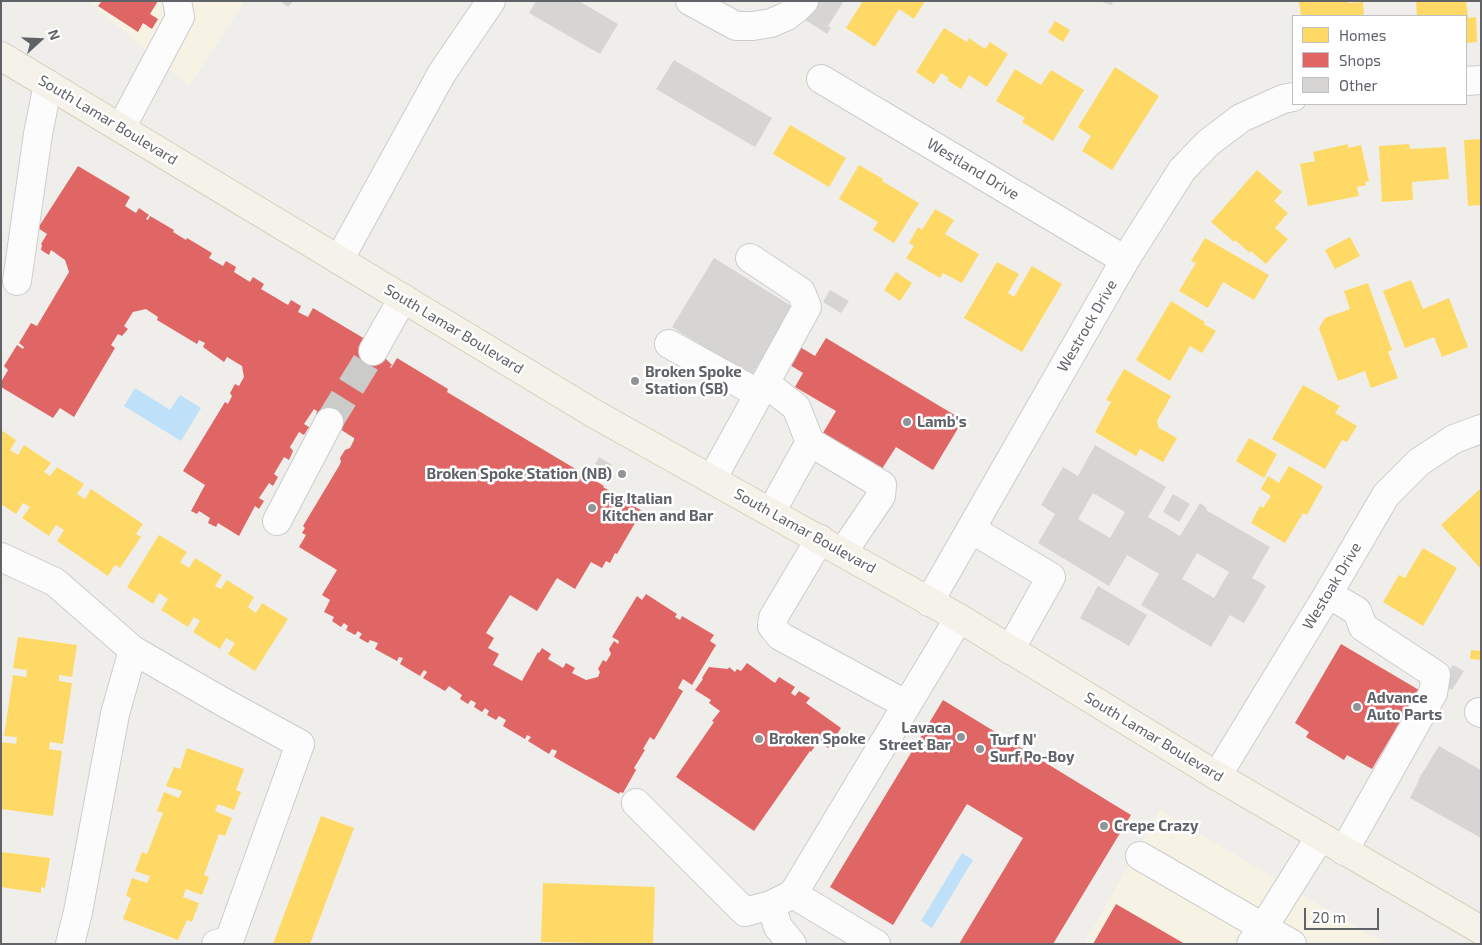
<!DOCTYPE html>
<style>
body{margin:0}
#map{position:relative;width:1482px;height:945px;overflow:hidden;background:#efeeea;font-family:"Exo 2",sans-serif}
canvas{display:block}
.frame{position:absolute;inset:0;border:2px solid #5f6368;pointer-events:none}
.legend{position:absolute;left:1292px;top:15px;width:175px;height:90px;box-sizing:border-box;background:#fff;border:1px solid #bfc1c3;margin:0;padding:6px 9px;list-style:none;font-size:15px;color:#5f6368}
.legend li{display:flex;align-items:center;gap:10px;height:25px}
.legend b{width:25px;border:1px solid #bfc1c3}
.north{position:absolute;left:15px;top:15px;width:50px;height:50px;-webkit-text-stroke:4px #fff;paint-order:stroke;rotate:70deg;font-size:14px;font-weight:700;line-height:20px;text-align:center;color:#5f6368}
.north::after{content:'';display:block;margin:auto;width:18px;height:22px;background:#5f6368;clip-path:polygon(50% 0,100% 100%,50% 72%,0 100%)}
.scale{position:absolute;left:1304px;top:908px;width:75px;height:22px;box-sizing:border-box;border:2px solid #5f6368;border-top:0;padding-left:6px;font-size:15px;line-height:18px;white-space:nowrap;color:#5f6368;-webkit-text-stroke:4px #fff;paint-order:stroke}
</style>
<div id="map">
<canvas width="1482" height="945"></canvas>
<div class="frame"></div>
<ul class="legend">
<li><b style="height:14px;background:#ffd966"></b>Homes</li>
<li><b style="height:14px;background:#e06666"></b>Shops</li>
<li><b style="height:14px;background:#d6d5d3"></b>Other</li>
</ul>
<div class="north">N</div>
<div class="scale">20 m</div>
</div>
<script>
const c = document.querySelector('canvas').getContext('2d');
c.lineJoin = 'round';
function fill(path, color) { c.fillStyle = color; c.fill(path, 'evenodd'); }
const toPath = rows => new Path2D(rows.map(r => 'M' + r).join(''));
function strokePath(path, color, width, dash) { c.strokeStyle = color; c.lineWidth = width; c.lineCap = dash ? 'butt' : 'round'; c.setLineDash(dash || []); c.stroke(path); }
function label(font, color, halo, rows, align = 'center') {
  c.font = font + ' "Exo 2",sans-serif'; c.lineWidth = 5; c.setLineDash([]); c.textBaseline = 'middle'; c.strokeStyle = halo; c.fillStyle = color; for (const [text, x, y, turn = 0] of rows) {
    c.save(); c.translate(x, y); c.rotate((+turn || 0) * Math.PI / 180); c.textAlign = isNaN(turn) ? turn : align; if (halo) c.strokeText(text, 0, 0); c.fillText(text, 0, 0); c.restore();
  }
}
fill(toPath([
 [88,1,245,1,189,86],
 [1160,810,1385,944,1084,944]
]), '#f7f3e4');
fill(toPath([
 [135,388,170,410,180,395,201,408,181,441,124,406],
 [962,853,973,860,932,928,921,921]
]), '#bfe0f9');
fill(toPath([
 [863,1,925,1,914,19,899,9,875,47,846,28],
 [1299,1,1348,1,1348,3,1363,2,1364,16,1301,16],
 [1416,1,1466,1,1468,18,1476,17,1477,42,1466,43,1466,16,1417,16],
 [1055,21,1070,30,1063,42,1048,32],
 [944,28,967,42,969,38,985,49,990,42,1008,54,987,87,969,75,961,89,947,80,949,78,941,73,934,84,916,72],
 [1115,67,1159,96,1112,170,1082,151,1091,136,1078,127],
 [1015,69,1041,85,1051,70,1084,90,1053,141,1022,122,1025,118,996,101],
 [790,125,846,158,829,187,773,154],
 [1481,139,1481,205,1468,206,1464,140],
 [1348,144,1348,148,1361,145,1369,181,1365,182,1366,185,1357,187,1359,196,1308,206,1300,164,1315,161,1313,152],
 [1409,144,1410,149,1446,147,1449,179,1412,182,1413,200,1382,202,1379,146],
 [859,165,883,179,882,181,919,203,894,243,873,230,878,222,839,199],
 [1257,170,1282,192,1274,201,1288,213,1275,228,1288,239,1266,264,1251,251,1250,253,1235,240,1234,242,1211,222],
 [935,209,954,220,945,234,979,254,962,283,943,273,940,278,906,258,914,246,909,243,918,227,922,230],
 [1350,237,1360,256,1335,269,1325,250],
 [1205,238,1269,275,1254,300,1223,282,1208,308,1179,291,1196,263,1191,261],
 [997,262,1019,274,1008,293,1014,297,1032,266,1062,284,1022,352,964,318],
 [896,272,912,283,900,301,884,290],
 [1411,280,1423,309,1449,298,1468,347,1442,357,1434,337,1405,348,1383,291],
 [1368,283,1392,350,1388,352,1398,378,1371,388,1365,371,1338,381,1319,328,1325,318,1350,309,1344,291],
 [1171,301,1205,322,1204,324,1216,331,1202,353,1190,346,1170,381,1136,360],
 [1124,369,1171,396,1157,421,1159,428,1177,438,1163,462,1140,449,1136,456,1095,432,1111,402,1106,400],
 [1303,385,1340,406,1335,413,1357,426,1347,442,1342,440,1325,469,1272,439],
 [1,430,16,440,10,450,18,455,24,445,51,463,44,472,50,476,57,467,84,484,77,494,85,499,91,489,143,524,136,534,141,537,120,568,115,565,108,576,57,541,64,530,56,525,49,536,22,518,30,507,23,503,16,514,1,504],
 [1249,438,1277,454,1264,478,1236,461],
 [1289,466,1323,486,1307,515,1303,513,1285,543,1251,523,1260,506,1263,508,1271,496,1261,489,1268,476,1279,483],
 [1481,488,1481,569,1441,525],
 [159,535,187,552,180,562,189,568,195,558,222,575,215,586,221,589,227,580,254,597,248,607,256,613,262,603,288,619,255,671,228,654,235,643,226,638,220,649,193,632,200,621,194,617,188,627,161,610,168,599,159,593,153,604,127,587],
 [1423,548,1457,568,1423,626,1383,602,1399,575,1405,578],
 [18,637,77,645,72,677,59,675,59,681,72,683,63,744,50,742,49,749,62,751,53,816,1,809,2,742,16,744,17,737,4,736,13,675,26,677,27,670,13,668],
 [1471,650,1481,651,1481,660,1470,659],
 [187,748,244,769,236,790,241,792,234,810,218,804,215,811,232,818,225,836,219,834,204,875,209,877,202,895,186,889,183,897,199,903,192,922,187,920,178,940,123,919,131,898,126,896,132,878,147,883,150,876,135,871,142,852,147,854,163,813,157,811,164,792,179,798,182,791,166,786,174,767,180,769],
 [321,816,354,828,310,944,273,944],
 [1,852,50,858,45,888,41,887,41,893,1,887],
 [543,883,655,887,653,944,541,942]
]), '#ffd966');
fill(toPath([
 [102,1,158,1,150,14,158,19,152,29,143,23,138,32,98,6],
 [78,166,130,197,125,206,136,213,139,208,149,215,146,219,148,220,150,216,174,230,173,232,186,240,187,238,212,253,209,258,223,266,226,261,236,267,234,272,250,282,253,277,264,284,261,289,288,305,291,300,301,306,298,312,308,317,313,308,365,339,359,349,361,350,384,357,392,365,390,367,391,368,397,358,448,389,447,392,604,486,603,487,642,511,617,554,615,553,610,563,606,561,602,568,591,562,575,589,557,578,537,611,510,595,486,633,494,638,488,648,499,654,493,665,522,681,538,652,539,653,542,648,551,654,548,659,563,668,566,663,575,668,572,673,586,680,598,677,600,672,598,669,603,660,606,662,611,654,609,649,614,641,618,644,619,641,612,637,637,596,642,600,646,594,677,614,675,617,680,620,682,616,714,635,710,641,716,645,692,685,683,679,678,688,683,691,654,740,650,737,643,749,645,750,634,768,636,770,623,793,620,792,619,794,554,757,557,751,552,749,549,754,528,741,531,737,527,735,525,739,503,726,506,720,499,716,496,720,487,715,489,711,485,708,482,712,474,707,476,703,471,700,468,704,460,699,462,695,449,686,445,691,423,678,427,672,424,670,420,676,400,664,403,658,399,657,397,661,375,649,378,643,370,640,368,643,359,638,362,634,358,631,355,635,346,630,348,626,344,623,341,627,332,621,334,617,324,612,330,600,322,595,337,570,299,547,306,535,302,533,305,528,303,526,339,466,341,462,340,458,345,450,350,448,354,440,354,438,316,414,317,411,314,409,304,424,309,427,304,435,299,432,290,447,293,451,289,460,284,457,274,474,278,477,273,486,269,483,259,498,264,501,259,509,255,506,239,536,218,523,216,527,208,523,210,518,199,511,197,514,191,511,205,485,183,471,225,402,228,404,232,396,230,393,235,384,239,386,244,377,242,366,227,357,224,362,203,347,205,343,199,340,197,344,157,320,158,317,146,309,133,312,124,326,128,329,122,336,118,334,111,345,115,348,74,417,60,408,53,418,1,387,1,382,8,370,4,366,17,345,23,349,24,347,19,343,31,323,37,326,69,272,65,260,51,250,49,255,41,250,42,245,41,244,47,234,38,228],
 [826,338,963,420,933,470,896,447,880,472,833,442,835,440,823,433,836,411,795,387,803,373,790,365,800,347,815,356],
 [1341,644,1419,690,1372,769,1347,755,1344,760,1306,737,1309,732,1295,723],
 [747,663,775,683,779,677,795,687,791,693,795,696,799,691,810,698,806,703,841,728,828,748,818,741,811,752,810,751,754,831,676,777,714,722,712,721,720,711,709,703,711,700,695,690,703,679,702,678,709,667,728,669,729,667,735,672,737,669,741,671],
 [943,700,1131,815,1053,944,959,944,1023,838,967,804,893,925,830,887],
 [1116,904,1185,944,1093,944]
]), '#e06666');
fill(toPath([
 [280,1,293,1,288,7],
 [536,1,579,1,618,24,600,54,529,13],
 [810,1,844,1,828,26,831,28,827,34,804,19],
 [1099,1,1113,1,1112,5],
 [674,60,772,118,755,147,656,89],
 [714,258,793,307,751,376,672,327],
 [830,290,849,301,841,313,823,302],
 [649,379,661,385,658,390,647,384],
 [1095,445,1166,487,1148,517,1180,536,1200,503,1207,508,1206,510,1270,547,1252,578,1266,586,1244,623,1230,615,1211,647,1141,605,1159,574,1127,555,1109,586,1038,543,1055,514,1041,505,1063,467,1078,476],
 [1093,493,1125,512,1110,538,1078,519],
 [1197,553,1229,572,1214,598,1182,579],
 [599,457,612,465,609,472,595,464],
 [1173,494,1190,504,1179,522,1163,512],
 [1098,586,1147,615,1129,646,1080,618],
 [1453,665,1464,671,1452,690,1441,684],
 [1439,746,1481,770,1481,838,1410,798,1419,780,1418,780]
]), '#d6d5d3');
strokePath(toPath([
 [329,422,373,351]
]), '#cbcbca', 28, [28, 14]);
const minor = toPath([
 [690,1,736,26,753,26,771,23,787,16,796,9,804,1],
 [821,79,1125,260],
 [1466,81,1481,80],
 [121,128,180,17,177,1],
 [339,260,442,73,491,1],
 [17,281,38,134,48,84],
 [669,344,759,394],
 [373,351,403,298],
 [765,383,796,407,810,442,771,512],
 [810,442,882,485,881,496,843,552],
 [712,479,807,307,801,292,750,258],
 [277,521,329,422],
 [971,529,1051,577,1010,650],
 [820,539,773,618,772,626,780,636,907,705],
 [1,557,55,582,133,650,223,702,300,744,229,941,216,944],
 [1328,594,1357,611,1363,627,1436,675,1433,693,1344,851],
 [929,602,1125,260,1182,170,1208,143,1241,118,1283,99,1293,97],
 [1479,712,1481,713],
 [1217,776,1328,594,1386,495,1419,462,1454,439,1481,429],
 [636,803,745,912,771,905,793,894,959,618],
 [1140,856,1292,944],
 [793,894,876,944],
 [771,905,778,927,792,944],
 [70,944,78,912,115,714,133,650],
 [1251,944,1263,928,1320,837]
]);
const major = toPath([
 [1,56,593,413,959,618,1217,776,1481,930]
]);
strokePath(minor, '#cbcccc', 30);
strokePath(major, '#d7ceb8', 30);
strokePath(minor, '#fdfcfc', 28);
strokePath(major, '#f4f2e9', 28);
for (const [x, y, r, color] of [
 [635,381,5,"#919496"],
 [907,422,5,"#919496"],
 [622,474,5,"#919496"],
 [592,508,5,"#919496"],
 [1357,707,5,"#919496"],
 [961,737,5,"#919496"],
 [759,739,5,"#919496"],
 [980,749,5,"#919496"],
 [1104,826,5,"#919496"]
]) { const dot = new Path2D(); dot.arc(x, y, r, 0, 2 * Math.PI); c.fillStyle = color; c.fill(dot); strokePath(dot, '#fff', 2); }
label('15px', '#5f6368', '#fff', [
 ["South Lamar Boulevard",108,120,31],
 ["Westland Drive",973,169,31],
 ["Westrock Drive",1087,326,-60],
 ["South Lamar Boulevard",454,329,31],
 ["South Lamar Boulevard",805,531,29],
 ["Westoak Drive",1332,586,-59],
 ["South Lamar Boulevard",1154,737,31]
]);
label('bold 15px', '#5f6368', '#fff', [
 ["Broken Spoke",645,372],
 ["Station (SB)",645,389],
 ["Lamb's",917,422],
 ["Broken Spoke Station (NB)",612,474,"right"],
 ["Fig Italian",602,499],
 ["Kitchen and Bar",602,516],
 ["Advance",1367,698],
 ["Auto Parts",1367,715],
 ["Lavaca",951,728,"right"],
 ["Street Bar",951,745,"right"],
 ["Broken Spoke",769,739],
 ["Turf N'",990,740],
 ["Surf Po-Boy",990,757],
 ["Crepe Crazy",1114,826]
], 'left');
</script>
